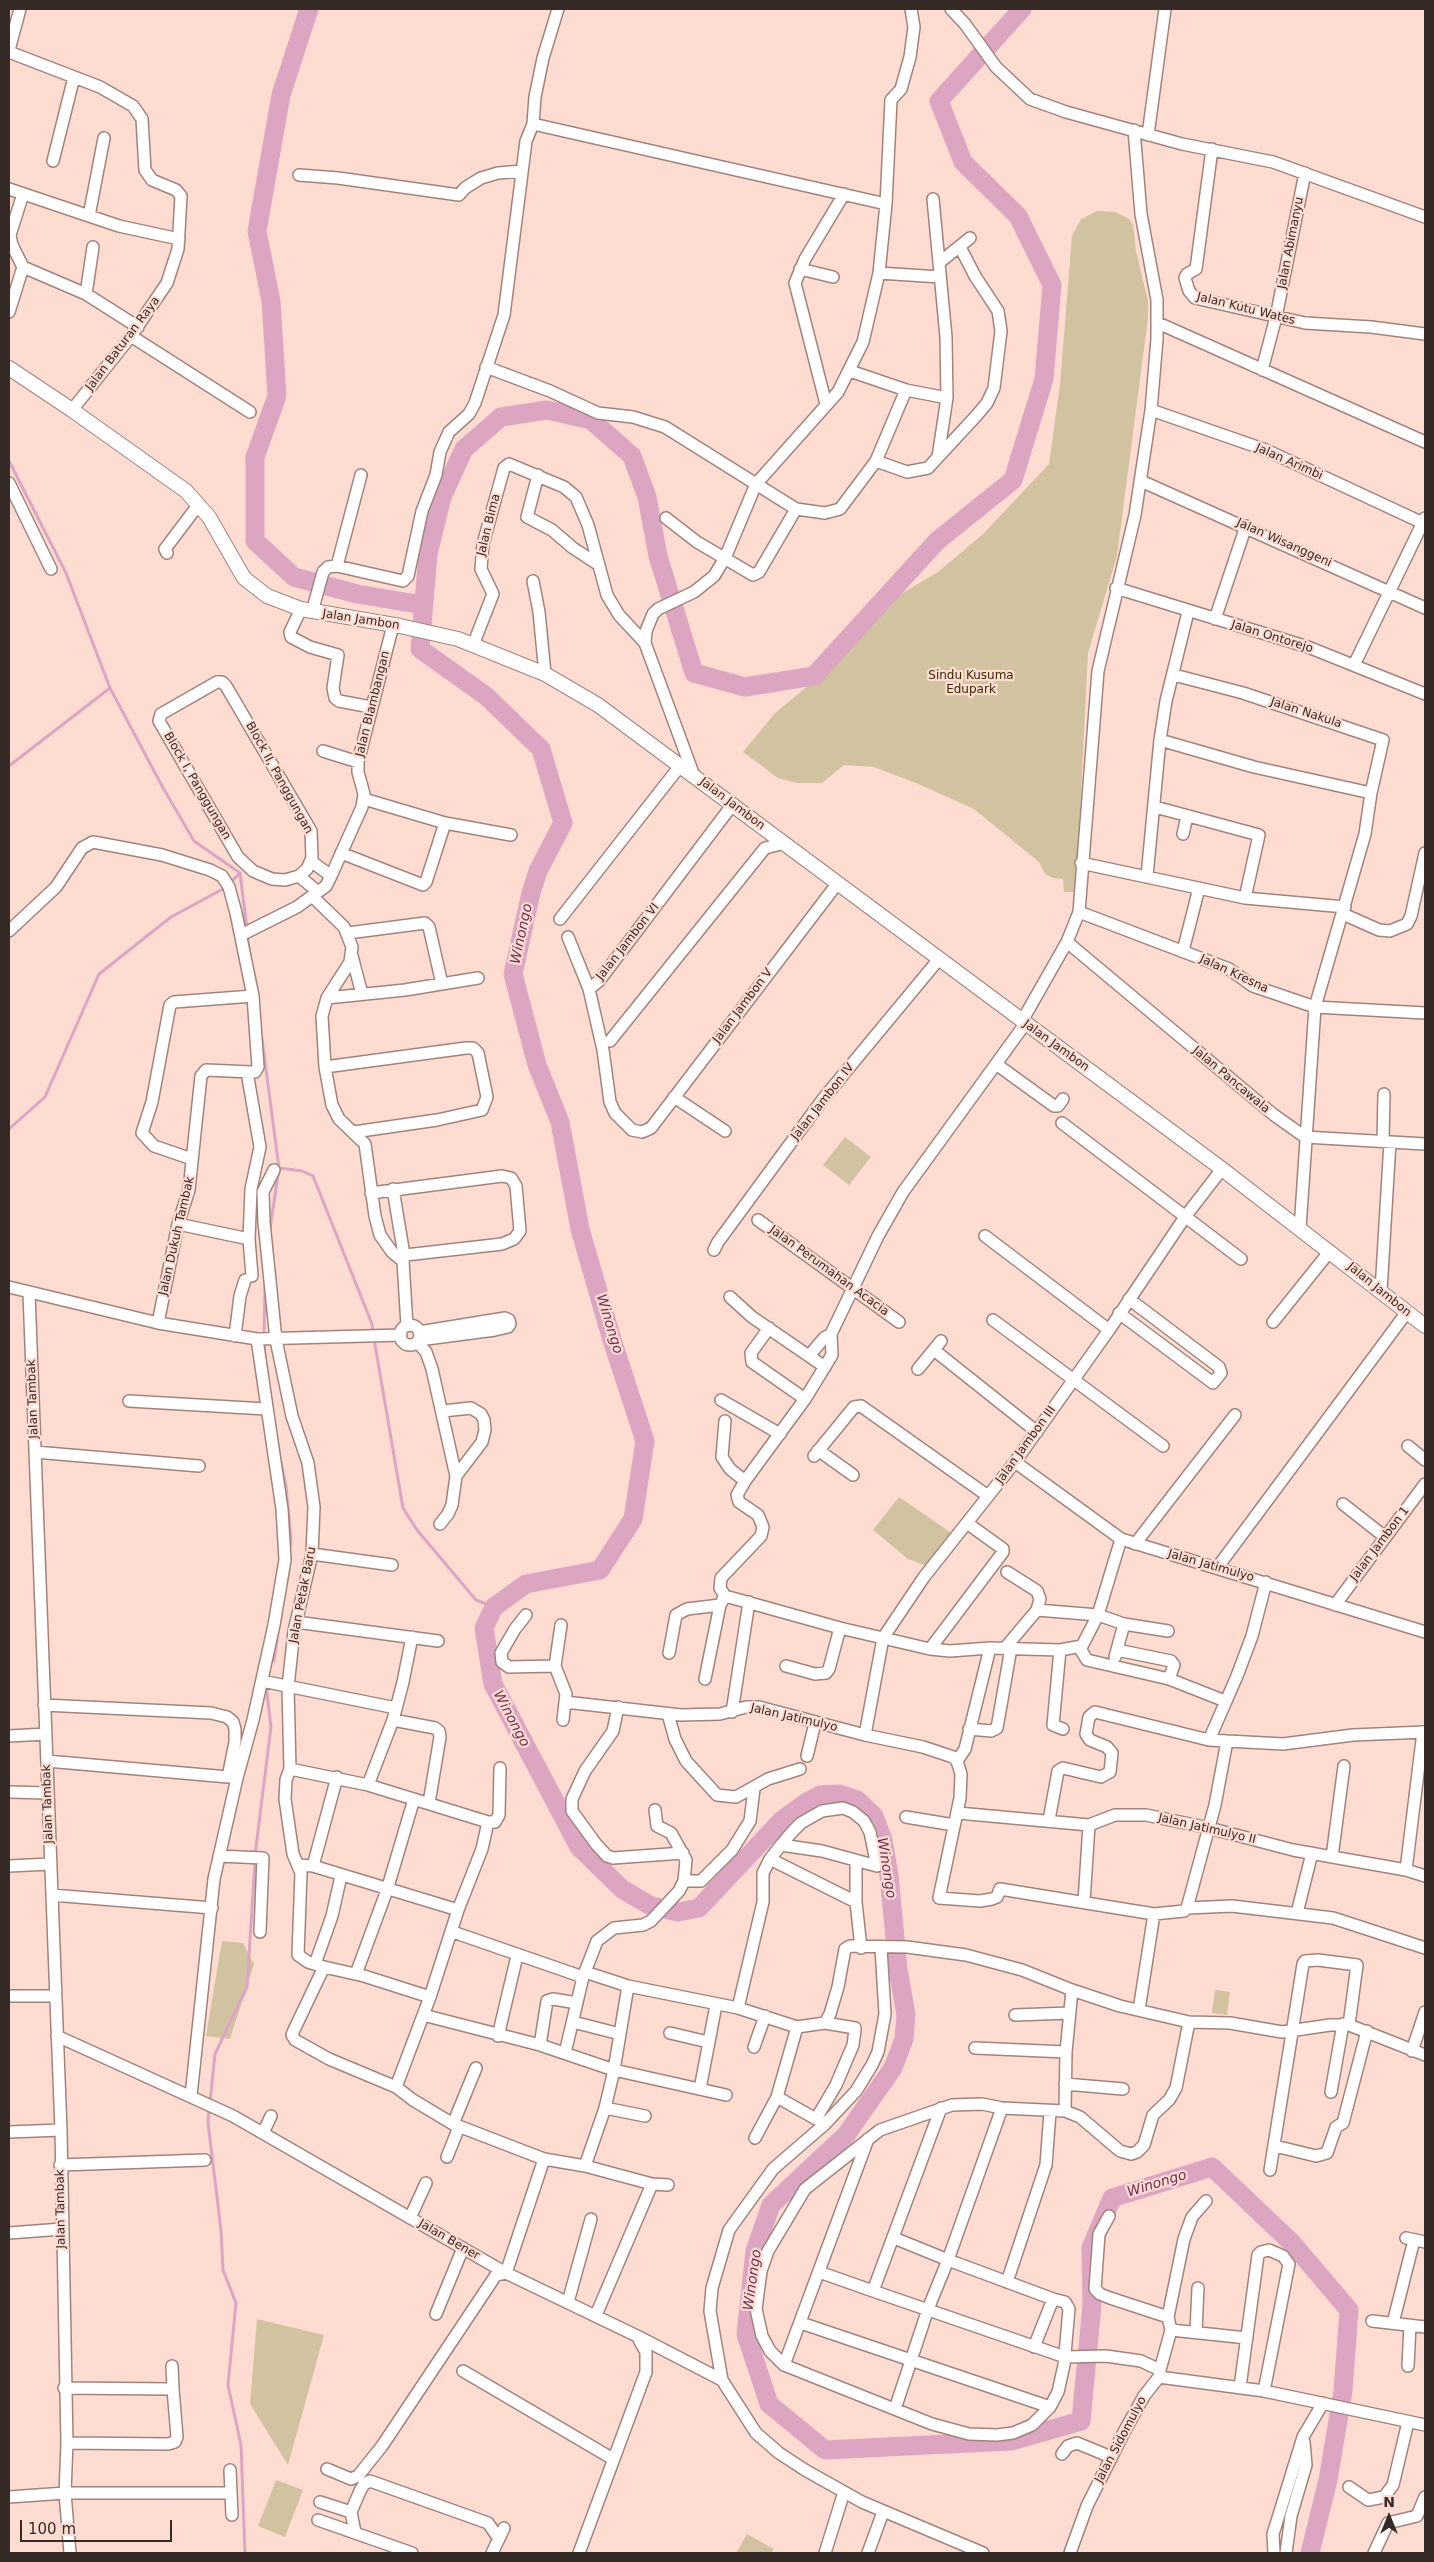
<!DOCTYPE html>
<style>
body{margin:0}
#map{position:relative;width:1434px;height:2562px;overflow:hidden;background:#fedcd2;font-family:"DejaVu Sans",sans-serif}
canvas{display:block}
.frame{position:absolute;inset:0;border:10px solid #362a26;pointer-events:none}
.north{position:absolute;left:1364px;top:2492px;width:50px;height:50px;-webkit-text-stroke:4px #fedcd2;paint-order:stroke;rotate:0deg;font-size:14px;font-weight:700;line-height:20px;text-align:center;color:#362a26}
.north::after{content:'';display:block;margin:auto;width:18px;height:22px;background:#362a26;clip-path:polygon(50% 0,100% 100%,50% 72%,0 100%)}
.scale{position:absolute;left:20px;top:2520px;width:152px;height:22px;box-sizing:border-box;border:2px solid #362a26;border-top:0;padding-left:6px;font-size:15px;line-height:18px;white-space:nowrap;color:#362a26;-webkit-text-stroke:4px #fedcd2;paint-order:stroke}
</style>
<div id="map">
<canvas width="1434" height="2562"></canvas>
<div class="frame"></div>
<div class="north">N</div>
<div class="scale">100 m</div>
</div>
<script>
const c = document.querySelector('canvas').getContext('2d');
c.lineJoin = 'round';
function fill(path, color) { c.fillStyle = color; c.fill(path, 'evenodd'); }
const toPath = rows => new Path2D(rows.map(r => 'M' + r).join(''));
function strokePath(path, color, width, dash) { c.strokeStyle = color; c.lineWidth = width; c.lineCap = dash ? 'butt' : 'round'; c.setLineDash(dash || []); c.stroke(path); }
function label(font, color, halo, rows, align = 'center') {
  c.font = font + ' "DejaVu Sans",sans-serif'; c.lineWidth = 4.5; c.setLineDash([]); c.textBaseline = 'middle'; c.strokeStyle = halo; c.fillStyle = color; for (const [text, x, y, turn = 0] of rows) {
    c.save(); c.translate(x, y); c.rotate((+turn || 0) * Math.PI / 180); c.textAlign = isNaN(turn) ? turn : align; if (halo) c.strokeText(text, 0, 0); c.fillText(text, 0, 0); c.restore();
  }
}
fill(toPath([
 [1097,211,1115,212,1128,218,1133,224,1136,251,1148,301,1148,318,1117,556,1088,653,1076,892,1064,892,1063,879,1053,878,1045,874,1039,862,974,809,916,783,874,767,844,765,822,783,797,783,778,778,743,752,775,713,820,676,894,598,938,572,983,534,1049,464,1060,384,1072,236,1081,219],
 [845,1137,871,1157,849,1185,823,1165],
 [899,1497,953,1534,927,1566,908,1559,873,1530],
 [222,1941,243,1943,254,1964,230,2039,206,2036],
 [1215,1990,1230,1992,1227,2015,1212,2013],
 [257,2319,324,2335,288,2465,250,2404],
 [276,2480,303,2490,285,2537,258,2526],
 [747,2534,774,2549,771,2553,736,2553]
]), '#d2c3a0');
strokePath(toPath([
 [9,461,66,573,110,688,162,786,194,841,240,873],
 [9,766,110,688],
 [240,873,247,929],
 [233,880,240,873],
 [247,935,250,956],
 [262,1039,279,1168,270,1229],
 [9,1129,45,1097,99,974,171,917,223,889],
 [279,1168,302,1171,313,1176,372,1324,373,1332],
 [264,1336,265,1285],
 [374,1339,403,1508,417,1530,476,1600,494,1607],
 [264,1342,265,1356],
 [279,1453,286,1486,291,1540,289,1554],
 [274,1661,278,1632],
 [255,1855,271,1727,266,1685],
 [210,2102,215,2054,247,1987,255,1861],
 [209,2108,208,2123,221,2230,223,2270,236,2303,228,2385,241,2445,245,2553]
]), '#dca6c3', 3);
strokePath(toPath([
 [309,9,281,95,257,231,271,301,277,396,255,457,255,541,294,577,357,594,423,605],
 [1022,9,939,101,963,162,1018,216,1052,285,1044,379,1013,480,937,541,814,676,745,687,694,673,658,556,647,497,632,456,591,420,547,410,501,417,464,449,442,497,428,554,420,649,486,696,541,749,563,823,538,871,531,893,513,974,537,1065,560,1122,580,1229,612,1340,645,1441,633,1519,600,1570,526,1584,494,1607,484,1628,493,1684,579,1847,622,1889,651,1906,678,1912,699,1908,782,1820,807,1802,820,1795,839,1794,857,1800,874,1816,883,1840,889,1875,898,1969,906,2015,904,2039,893,2068,846,2135,771,2205,755,2251,746,2334,769,2404,825,2450,1011,2441,1081,2421,1092,2305,1091,2248,1112,2198,1212,2167,1292,2243,1349,2310,1343,2391,1328,2480,1310,2553]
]), '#dca6c3', 19);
const minor = toPath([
 [951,9,965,24,996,67,1030,99,1066,112,1182,144,1273,162,1425,217],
 [9,50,20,9],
 [9,52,100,87,133,106,142,119,145,170,152,180,176,190,181,196,178,249,167,283,131,336,72,410],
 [533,124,886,204],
 [1148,135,1165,9],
 [1212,149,1196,269,1187,274,1185,278,1189,291,1195,298,1305,323,1371,327,1425,334],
 [53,161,74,77],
 [299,175,338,178,459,195,465,188,481,178,498,173,522,171],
 [9,189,119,226,179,239],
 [933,199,946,337,947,398,938,457],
 [89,216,104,138],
 [940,262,970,238],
 [23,267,86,294,138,327],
 [800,269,833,277],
 [879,273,940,277],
 [86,294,93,247],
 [9,312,23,267,12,245,10,235,23,194],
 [1158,323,1425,442],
 [131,336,250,412],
 [486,367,550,391,598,413,633,417,665,427,796,509,825,513,840,509,876,461],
 [1262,370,1276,317,1305,173],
 [850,371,906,390],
 [947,398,906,390,876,461,907,472,928,468,977,415,987,403,994,388,1001,331,998,311,975,276,960,247],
 [826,404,795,283,805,259,844,194],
 [1151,410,1266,450,1425,524],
 [538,475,527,517,552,530,573,548,599,565],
 [1141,481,1425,608],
 [9,483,51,569],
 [666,518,697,542,753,575,759,572,796,509],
 [167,553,165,549,199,504],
 [337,566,361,475],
 [533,581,539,612,545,674],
 [1116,588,1308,647,1425,694],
 [301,609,290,632,291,637,310,647,338,655,333,688,335,698,339,701,371,707],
 [312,612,323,572,328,567,337,566,403,581,408,576,422,511,436,475,440,452,449,432,469,414,475,403,504,315,526,141,533,124,535,97,543,58,558,9],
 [1215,619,1246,526],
 [473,645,493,594,481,569,483,544,504,468,509,464,564,487,576,497,588,525,607,595,619,615,645,643],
 [1354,665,1425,518],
 [1174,675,1243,693,1383,740,1371,793,1365,834,1315,1007,1300,1229],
 [217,682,222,682,226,686,311,831,312,858,307,869,299,876,285,880,272,879,253,871,238,857,159,721,161,714,217,682],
 [1160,740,1254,767,1371,793],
 [323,751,358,762],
 [694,776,645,643,646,631,653,614,658,609,694,592,714,576,725,558,756,484,838,392,863,342,879,273,886,204,891,100,901,89,910,57,914,27,911,9],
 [364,799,445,823,511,835],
 [733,804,599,981,589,989,603,1050,610,1102,615,1113,632,1130,642,1132,651,1128,837,884],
 [1155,807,1259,835,1245,898],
 [1183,834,1187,816],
 [341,853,423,885,426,882,445,823],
 [311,861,331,876],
 [1081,863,1245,898,1345,907],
 [299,876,318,892],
 [1147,876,1160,740,1166,701,1188,612],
 [313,897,344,927,352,947,350,962,327,998,322,1016,325,1067,332,1105,339,1119,365,1144,375,1216,380,1235,392,1252,403,1261],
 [1079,912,1229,969,1253,986,1315,1007,1425,1013],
 [1343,914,1379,930,1390,931,1407,924,1411,916,1425,853],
 [560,919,680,766],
 [9,931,56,887,82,848,93,842,162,855,210,870,222,876,229,887,236,913,253,996,258,1067,255,1072,251,1072,206,1070,201,1076,189,1190,178,1224,158,1323],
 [348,933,425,923,429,927,442,984],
 [241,935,297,907,326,886,331,876,362,807,364,794,358,772,358,762,393,625],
 [568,937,589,989],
 [1067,942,1274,1115,1305,1137,1425,1144],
 [1183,951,1199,888],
 [352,956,362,994],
 [327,998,405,990,478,978],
 [1022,1021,1067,942,1079,912,1098,671,1135,515,1151,410,1157,339,1157,300,1141,214,1134,130],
 [610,1041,765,848,785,843],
 [996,1064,1054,1106,1058,1106,1063,1099],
 [325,1067,466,1048,473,1048,478,1053,487,1097,482,1110,437,1120,354,1132],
 [247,1072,260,1147,251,1189,249,1239,252,1276],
 [674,1097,725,1131],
 [1062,1123,1241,1259],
 [1383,1141,1384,1094],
 [192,1159,154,1146,142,1133,152,1102,170,1005,174,1002,253,996],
 [274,1170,263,1192,264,1222,276,1340,292,1416,308,1463,314,1507,312,1554,294,1631,288,1687,290,1769,368,1785,488,1822,495,1822,499,1815,500,1768],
 [393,1189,404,1255,403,1261,407,1326],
 [371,1193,502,1176,511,1178,516,1186,520,1231,514,1239,502,1244,397,1256],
 [758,1220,899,1322],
 [178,1224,249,1239],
 [985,1236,1109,1330],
 [714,1250,718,1242,823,1099,939,959],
 [9,1287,158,1323,257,1339,401,1335],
 [1381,1291,1390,1142],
 [29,1293,61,2130,67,2443,65,2493,70,2553],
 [730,1297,752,1317,825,1367],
 [1119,1313,1213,1383,1221,1373,1219,1367,1129,1299],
 [993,1320,1163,1446],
 [1273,1322,1330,1251],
 '400 1335a10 10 0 1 1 20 0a10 10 0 1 1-20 0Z',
 [769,1328,751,1353,752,1362,805,1399],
 [235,1336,240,1296,245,1280],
 [419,1340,495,1330,508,1327,510,1324,509,1320,505,1318,419,1332],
 [417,1342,426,1352,432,1369,456,1476,452,1505,448,1514,440,1524],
 [934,1350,1037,1432],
 [809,1356,824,1338,831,1334],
 [918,1369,941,1341],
 [721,1400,780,1434],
 [129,1401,266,1409],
 [443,1411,471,1408,481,1414,484,1420,485,1430,482,1442,456,1476],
 [725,1421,722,1457,730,1469,745,1481,737,1495,739,1502,758,1515,763,1527,761,1536,721,1578,720,1588,725,1596,840,1628,930,1649,1003,1552,1003,1549,967,1523],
 [1408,1446,1425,1460],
 [818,1450,853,1475],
 [35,1452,199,1466],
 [814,1456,854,1407,861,1406,988,1496],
 [1015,1462,1121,1539,1425,1632],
 [745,1481,805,1399,832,1355,831,1334,878,1236,903,1192,1025,1024],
 [1343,1504,1385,1537],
 [1135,1544,1235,1415],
 [312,1554,392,1565],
 [1217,1568,1407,1312],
 [1335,1605,1425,1484],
 [1037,1610,1098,1615,1124,1624,1168,1631],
 [526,1615,515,1629,501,1653,502,1662,509,1667,555,1666],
 [296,1622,438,1641],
 [561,1625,555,1666,566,1694,565,1702,681,1715,720,1714,746,1707,759,1707,865,1735,923,1747,953,1757,957,1761,961,1774,960,1798,939,1898,980,1901,992,1899,997,1897,1000,1889,1154,1914,1184,1911,1187,1908,1215,1805,1227,1741],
 [1079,1647,1087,1660,1169,1679,1225,1701],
 [1005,1648,1037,1610,1040,1599,1037,1591,1007,1572],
 [930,1649,950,1651,990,1648,1060,1650,1082,1646,1098,1615,1121,1539],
 [1060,1650,1053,1725,1063,1729],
 [1117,1650,1171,1661,1174,1665,1169,1679],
 [669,1653,676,1615,687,1609,720,1605],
 [1115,1657,1124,1624],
 [786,1666,815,1674,826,1673,829,1669,840,1628],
 [705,1679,720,1605,725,1596],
 [262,1681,396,1708],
 [44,1705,211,1713,227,1717,233,1722,235,1729,235,1742,228,1777,47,1761],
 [618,1707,613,1731,585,1771,572,1799,572,1811,596,1844,607,1856,613,1858,683,1853],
 [732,1712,749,1602],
 [668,1714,675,1739,686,1761,717,1795,736,1797,768,1779,800,1769],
 [393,1720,435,1728,439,1731,440,1737,429,1803],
 [563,1720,565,1702],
 [969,1729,991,1731,997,1728,1011,1648],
 [865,1735,883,1638,924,1577,1015,1462,1109,1330,1185,1217,1222,1169],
 [9,1736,46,1734],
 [1209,1740,1237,1676,1252,1636,1266,1582],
 [807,1756,815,1723],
 [957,1761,965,1749,990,1648],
 [290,1769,286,1780,285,1799,293,1854,301,1873,298,1955,308,1962,324,1967,364,1976,430,1997],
 [368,1785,393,1720,403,1682,412,1637],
 [9,1792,48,1793],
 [958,1813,1089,1825,1115,1815,1146,1815,1209,1828,1293,1850,1406,1870,1425,1876],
 [906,1817,954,1825],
 [1049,1820,1058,1771,1063,1768,1101,1777,1110,1772,1112,1753,1107,1747,1090,1740,1086,1734,1089,1717,1095,1712,1209,1740,1283,1744,1353,1735,1425,1732],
 [488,1822,482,1849,458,1910,430,1997,396,2087,413,2100,453,2124,544,2159],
 [781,1845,822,1851,877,1866,870,1832,864,1821,853,1812,843,1808,822,1811,801,1823,792,1832,781,1845,770,1859,856,1902,861,1948],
 [219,1856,263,1858,260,1932],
 [1332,1857,1344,1766],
 [856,1862,856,1902],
 [299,1865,313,1866,458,1910],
 [9,1866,50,1864],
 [313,1866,337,1777],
 [1406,1870,1423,1732],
 [684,1881,701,1881,732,1850,750,1821,754,1789],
 [52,1895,212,1908],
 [1084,1902,1089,1825],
 [1187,1908,1232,1906,1333,1918,1425,1948],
 [1297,1913,1312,1853],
 [453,1932,583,1977],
 [315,1964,332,1916,341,1876],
 [324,1967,294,2030,292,2035,295,2040,329,2059,396,2087],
 [585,1972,628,1986,738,2008,763,1902,763,1873,770,1859],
 [356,1974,387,1890,414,1799],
 [9,1996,56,1996],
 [738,2008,797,2027],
 [1139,2010,1154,1914],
 [423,2015,540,2045,614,2070,628,1986],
 [1015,2015,1070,2013],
 [573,2022,620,2034],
 [670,2033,708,2042],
 [57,2036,233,2116,506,2273,637,2336,646,2352,646,2372,579,2553],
 [498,2036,517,1956],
 [540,2045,547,2001,553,1999,577,2003],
 [754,2047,765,2016],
 [975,2048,1066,2052],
 [1412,2051,1425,2012],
 [565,2053,583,1977,597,1941,614,1928,643,1925,651,1921,679,1891,684,1881,686,1860,671,1833,657,1826,655,1810],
 [1065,2084,1123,2089],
 [700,2089,716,2005],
 [1331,2092,1343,2024],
 [191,2096,214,1879,237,1778,253,1720,274,1625,285,1560,282,1509,257,1339],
 [777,2097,816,2119,836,2085,853,2045,855,2030,855,2028,825,2023],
 [605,2108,645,2116],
 [941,2108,873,2291,1065,2357,1106,2356,1141,2361,1160,2370,1159,2377],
 [1065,2111,1066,2052,1072,1990],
 [453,2124,476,2068],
 [9,2132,61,2130],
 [263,2133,271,2116],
 [755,2138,777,2097,797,2027,825,2023,830,2014,838,1987,845,1949,850,1946,907,1947,966,1955,1022,1970,1072,1990,1120,2006,1189,2022,1230,2023,1282,2032,1330,2025,1349,2025,1425,2055],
 [1275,2146,1316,2156,1327,2153,1336,2127,1343,2123,1367,2031],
 [447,2157,459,2127],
 [60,2165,205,2160],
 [585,2166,652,2184,668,2185],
 [1270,2170,1303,1964,1305,1961,1318,1960,1357,1965,1349,2025],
 [1109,2216,1099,2234,1095,2289,1100,2294,1110,2298,1168,2317],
 [410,2218,426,2183],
 [9,2233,62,2229],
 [894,2238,948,2260,1002,2108],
 [1406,2238,1425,2242],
 [819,2272,873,2291],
 [1007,2282,1046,2165,1050,2112],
 [1053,2299,1065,2302,1069,2309,1064,2365,1058,2392,1050,2407,1032,2425,1013,2433,997,2435,969,2434,932,2424,784,2365,770,2351,762,2336,756,2309,761,2271,768,2251,805,2189,880,2130,952,2105,982,2104,1002,2108,1065,2111,1080,2117,1120,2151,1131,2154,1137,2152,1144,2145,1153,2115,1169,2100,1176,2088,1189,2022],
 [568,2302,591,2219],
 [436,2314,463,2248],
 [596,2315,652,2184],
 [1372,2321,1425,2327],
 [801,2323,1050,2407],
 [1393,2323,1414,2240],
 [1171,2330,1247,2338],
 [1196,2331,1198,2288],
 [637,2336,722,2380,756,2433,779,2453,805,2470,862,2502,983,2553],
 [784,2365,868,2139],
 [1408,2366,1410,2325],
 [1160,2370,1171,2330,1168,2317,1184,2239,1192,2217,1206,2201],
 [463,2371,613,2459],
 [1159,2377,1264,2391,1425,2425],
 [722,2380,710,2311,712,2288,729,2230,773,2169,825,2124,856,2091,872,2065,878,2052,885,2014,881,1948],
 [1240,2387,1258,2255,1261,2252,1269,2250,1283,2256,1289,2264,1264,2391],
 [64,2388,173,2389,172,2366],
 [895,2409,928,2309,948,2260,1053,2299,1034,2347],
 [67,2443,168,2444,175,2442,177,2437,173,2389],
 [1062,2454,1068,2446,1077,2443,1111,2457],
 [327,2469,351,2479,358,2476,382,2446,496,2275,506,2273,544,2159,585,2166,605,2108,614,2070,726,2095],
 [230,2470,232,2515],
 [1349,2487,1368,2500,1384,2497,1393,2485,1408,2422],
 [9,2497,65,2493,231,2493],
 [320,2502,351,2512],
 [318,2520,412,2553],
 [355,2532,351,2512,360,2491,364,2484,370,2481,488,2523,499,2539],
 [492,2553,504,2528],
 [825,2553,844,2492],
 [868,2553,883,2512],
 [1070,2553,1087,2506,1124,2432,1144,2396,1159,2377],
 [1274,2553,1273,2534,1303,2437,1323,2403],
 [1286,2553,1291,2516,1306,2465,1304,2442],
 [1374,2553,1388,2523,1417,2516,1425,2497]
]);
const major = toPath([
 [9,368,72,410,186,491,209,517,244,578,267,596,301,609,400,626,458,639,545,674,598,705,1222,1169,1425,1326]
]);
strokePath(minor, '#a2837b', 14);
strokePath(major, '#a2837b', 16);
strokePath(minor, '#fff', 11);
strokePath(major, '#fff', 14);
label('12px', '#362a26', '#fedcd2', [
 ["Jalan Abimanyu",1291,243,-79],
 ["Jalan Kutu Wates",1246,309,14],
 ["Jalan Baturan Raya",123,344,-53],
 ["Jalan Arimbi",1289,462,24],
 ["Jalan Bima",489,525,-76],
 ["Jalan Wisanggeni",1284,543,24],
 ["Jalan Jambon",361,620,9],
 ["Jalan Ontorejo",1272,637,17],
 ["Jalan Blambangan",373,704,-76],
 ["Jalan Nakula",1306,713,18],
 ["Block II, Panggungan",279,778,61],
 ["Block I, Panggungan",197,786,60],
 ["Jalan Jambon",732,804,37],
 ["Jalan Jambon VI",628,942,-52],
 ["Jalan Kresna",1234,974,25],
 ["Jalan Jambon V",743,1006,-53],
 ["Jalan Jambon",1056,1046,36],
 ["Jalan Pancawala",1231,1080,40],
 ["Jalan Jambon IV",823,1102,-52],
 ["Jalan Dukuh Tambak",177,1236,-77],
 ["Jalan Perumahan Acacia",829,1271,36],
 ["Jalan Jambon",1379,1290,39],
 ["Jalan Tambak",33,1399,-92],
 ["Jalan Jambon III",1026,1445,-54],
 ["Jalan Jambon 1",1380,1544,-53],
 ["Jalan Jatimulyo",1211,1566,16],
 ["Jalan Petak Baru",303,1595,-79],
 ["Jalan Jatimulyo",794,1718,13],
 ["Jalan Tambak",48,1804,-92],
 ["Jalan Jatimulyo II",1207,1829,13],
 ["Jalan Tambak",61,2209,-91],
 ["Jalan Bener",449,2240,30],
 ["Jalan Sidomulyo",1121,2440,-62]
]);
label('12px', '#382800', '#fedcd2', [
 ["Sindu Kusuma",971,676],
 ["Edupark",971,690]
]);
label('italic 14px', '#6e2d54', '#fedcd2', [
 ["Winongo",522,934,-78],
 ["Winongo",609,1324,73],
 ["Winongo",511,1719,62],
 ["Winongo",886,1868,81],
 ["Winongo",1157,2184,-17],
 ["Winongo",753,2280,-82]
]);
</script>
